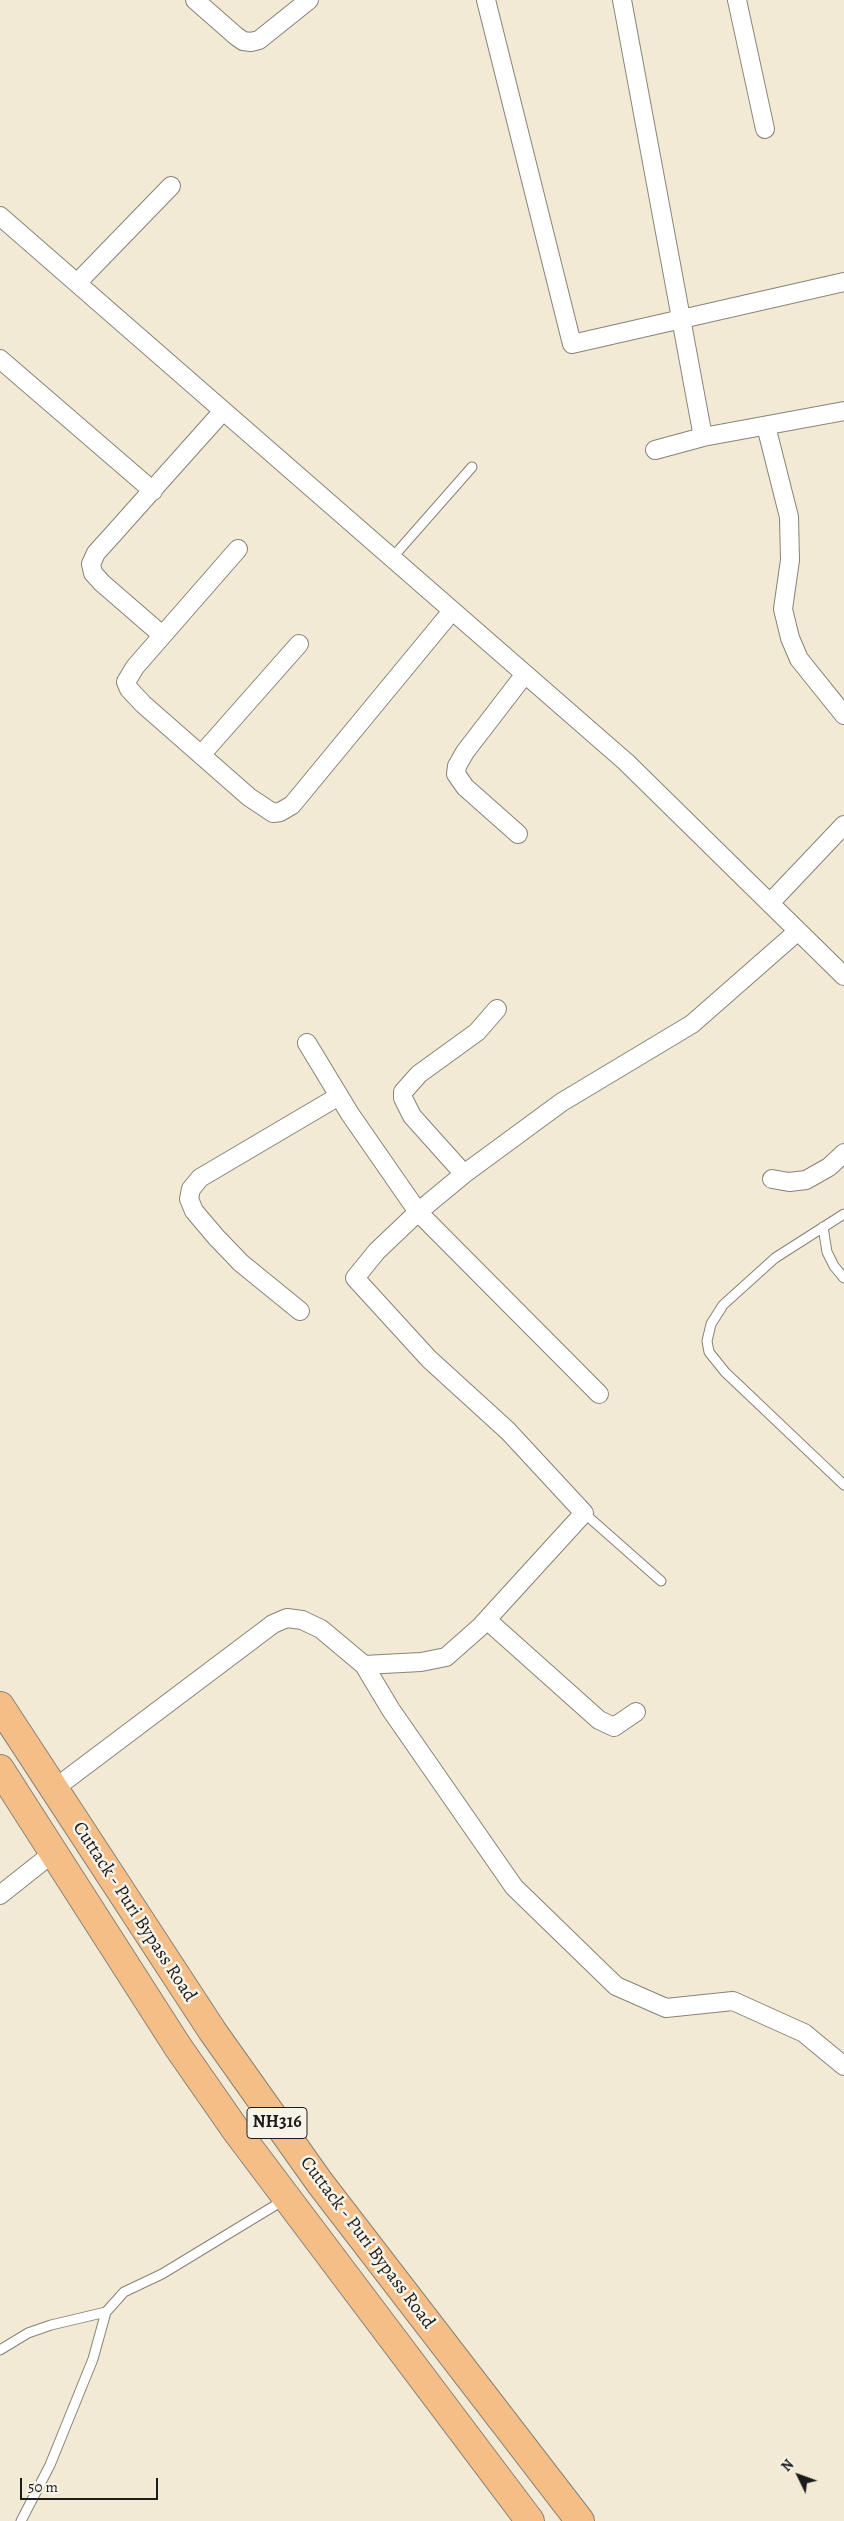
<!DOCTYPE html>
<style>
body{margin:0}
#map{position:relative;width:844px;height:2521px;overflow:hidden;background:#f2ead5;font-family:Alegreya,serif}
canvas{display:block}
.north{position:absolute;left:774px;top:2451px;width:50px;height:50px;-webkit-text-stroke:4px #f7f3e8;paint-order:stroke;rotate:312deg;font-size:14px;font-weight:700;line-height:20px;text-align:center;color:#1c1c1c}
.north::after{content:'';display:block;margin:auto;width:18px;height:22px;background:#1c1c1c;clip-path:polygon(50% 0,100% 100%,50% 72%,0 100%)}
.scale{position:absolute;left:20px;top:2478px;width:138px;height:22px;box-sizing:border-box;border:2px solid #1c1c1c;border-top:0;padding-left:6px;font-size:15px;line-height:18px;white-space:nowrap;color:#1c1c1c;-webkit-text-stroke:4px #f7f3e8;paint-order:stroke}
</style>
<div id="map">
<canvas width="844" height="2521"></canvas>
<div class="north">N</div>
<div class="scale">50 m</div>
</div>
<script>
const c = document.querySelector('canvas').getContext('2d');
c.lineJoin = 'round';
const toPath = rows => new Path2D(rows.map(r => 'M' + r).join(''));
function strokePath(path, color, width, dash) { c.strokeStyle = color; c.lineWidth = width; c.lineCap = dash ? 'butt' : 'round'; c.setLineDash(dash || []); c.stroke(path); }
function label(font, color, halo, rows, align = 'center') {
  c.font = font + ' Alegreya,serif'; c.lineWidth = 5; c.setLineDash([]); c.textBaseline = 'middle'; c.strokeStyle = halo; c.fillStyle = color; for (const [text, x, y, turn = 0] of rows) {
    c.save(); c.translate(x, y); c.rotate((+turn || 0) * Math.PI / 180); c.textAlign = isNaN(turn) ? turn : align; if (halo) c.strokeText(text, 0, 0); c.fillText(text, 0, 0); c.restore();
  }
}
const service = toPath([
 [392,558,472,467],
 [844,1214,775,1258,723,1305,711,1324,707,1341,709,1352,725,1372,844,1485],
 [823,1227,827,1252,834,1266,844,1278],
 [584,1513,661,1581],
 [0,2350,28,2333,51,2325,106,2312],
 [21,2521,50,2465,93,2359,106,2312,124,2292,162,2274,284,2200]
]);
const minor = toPath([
 [195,0,236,36,243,41,251,42,259,40,309,0],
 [486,0,572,344,844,282],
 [622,0,703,437],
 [737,0,765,129],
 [0,216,626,762,844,976],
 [77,283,171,186],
 [0,359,153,491],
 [766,426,789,517,790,560,783,609,790,638,799,659,844,715],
 [655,450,703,437,844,411],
 [238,549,135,667,126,682,129,689,143,704,249,797,273,813,280,812,292,805,452,611],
 [162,635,102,583,93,573,91,564,96,553,115,532,223,411],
 [201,755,299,644],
 [518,834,465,787,456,774,457,766,465,752,525,674],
 [770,903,844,825],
 [307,1043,350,1114,418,1212,599,1394],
 [464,1174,412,1116,403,1098,403,1092,419,1074,477,1032,497,1009],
 [772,1179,789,1182,806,1180,829,1167,844,1153],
 [300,1311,241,1263,216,1237,194,1211,189,1199,191,1189,200,1178,339,1096],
 [487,1620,599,1720,614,1727,636,1712],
 [364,1665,421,1662,446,1657,480,1627,584,1513,508,1431,429,1359,355,1278,377,1251,418,1212,464,1174,562,1102,692,1024,798,931],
 [54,1789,273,1624,287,1618,302,1620,321,1629,364,1665,391,1710,514,1887,616,1986,666,2008,733,2001,804,2033,844,2066],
 [0,1895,53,1853]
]);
const trunk = toPath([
 [0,1706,213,2032,320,2183,580,2521],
 [0,1769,178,2047,235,2129,530,2521]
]);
strokePath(service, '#878378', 11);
strokePath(minor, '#878378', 20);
strokePath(trunk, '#878378', 30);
strokePath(service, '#fff', 9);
strokePath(minor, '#fff', 18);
strokePath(trunk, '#f6be87', 28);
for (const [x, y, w] of [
 [277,2123,60]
]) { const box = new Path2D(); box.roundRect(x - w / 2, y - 15.5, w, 31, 4); c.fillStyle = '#f7f3e8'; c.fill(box); strokePath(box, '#1c1c1c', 1); }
label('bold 18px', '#1c1c1c', null, [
 ["NH316",277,2123]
]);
label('19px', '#1c1c1c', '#f7f3e8', [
 ["Cuttack - Puri Bypass Road",134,1912,57],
 ["Cuttack - Puri Bypass Road",367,2243,53]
]);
</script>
